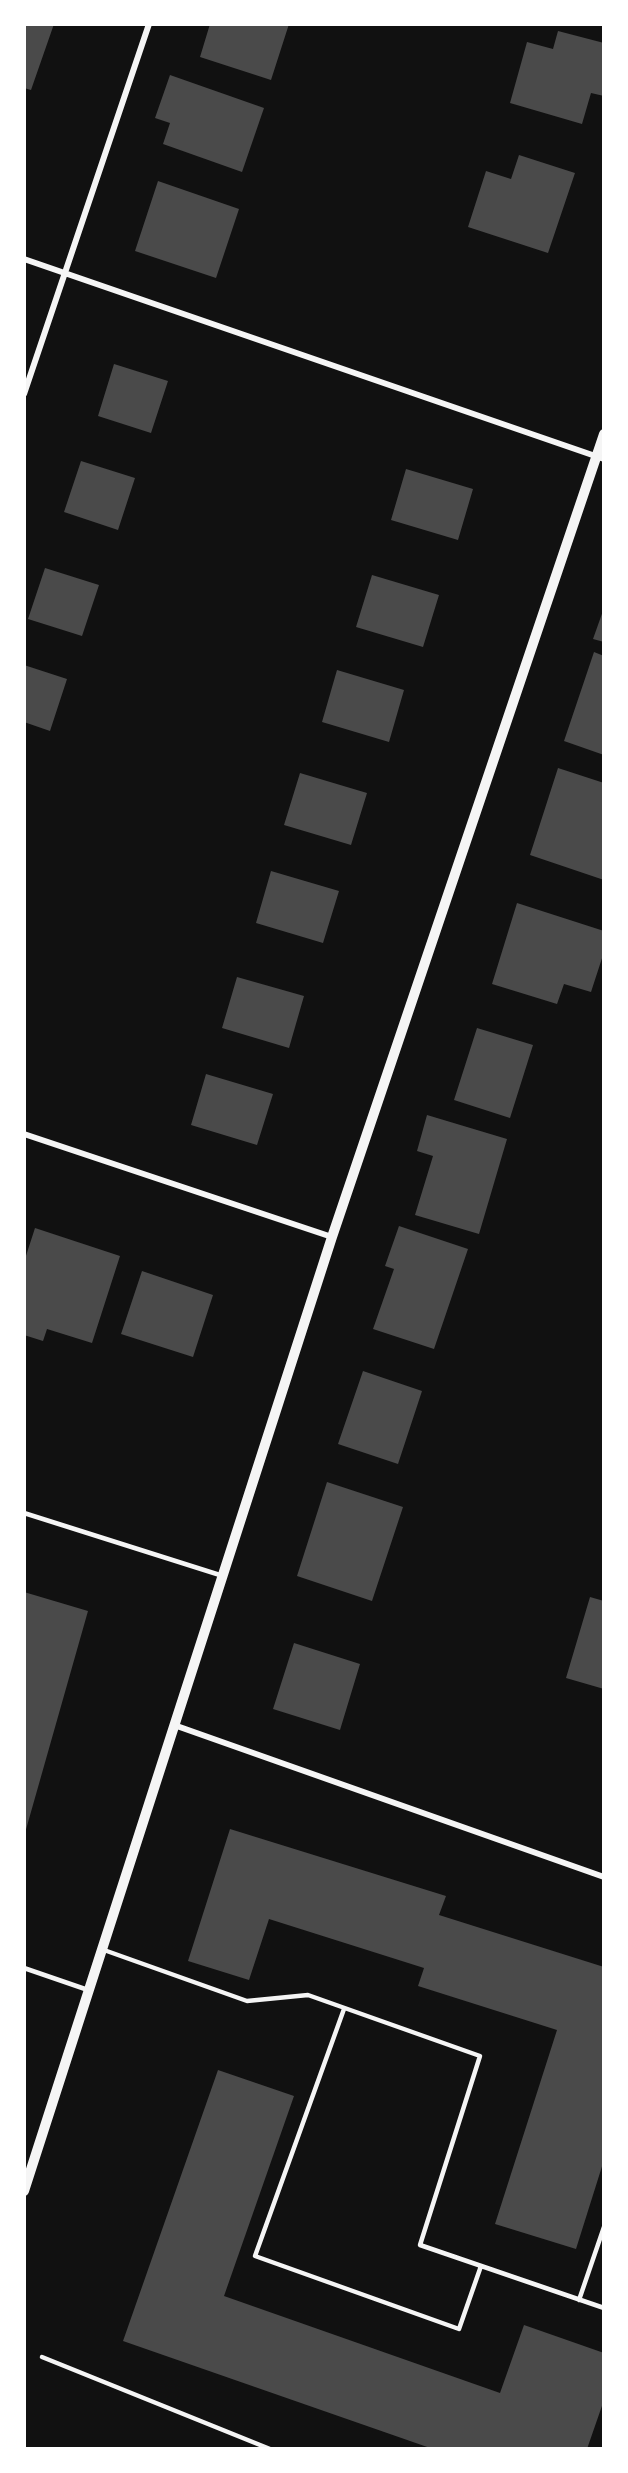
<!DOCTYPE html>
<style>
body{margin:0}
#map{position:relative;width:628px;height:2473px;overflow:hidden;background:#111;font-family:"Alegreya Sans",sans-serif}
canvas{display:block}
.frame{position:absolute;inset:0;border:26px solid #fff;pointer-events:none}
</style>
<div id="map">
<canvas width="628" height="2473"></canvas>
<div class="frame"></div>
</div>
<script>
const c = document.querySelector('canvas').getContext('2d');
c.lineJoin = 'round';
function fill(path, color) { c.fillStyle = color; c.fill(path, 'evenodd'); }
const toPath = rows => new Path2D(rows.map(r => 'M' + r).join(''));
function strokePath(path, color, width, dash) { c.strokeStyle = color; c.lineWidth = width; c.lineCap = dash ? 'butt' : 'round'; c.setLineDash(dash || []); c.stroke(path); }
fill(toPath([
 [24,24,54,24,31,90,24,88],
 [210,24,289,24,271,80,200,57],
 [558,31,604,43,604,96,591,93,582,124,510,103,527,42,553,49],
 [170,75,264,108,242,172,163,144,170,123,155,118],
 [519,155,575,173,548,253,468,227,486,171,511,179],
 [158,181,239,209,216,278,135,251],
 [114,364,168,381,151,433,98,416],
 [81,461,135,478,118,530,64,512],
 [406,469,473,489,458,540,391,520],
 [45,568,99,585,82,636,28,619],
 [372,575,439,595,423,647,356,627],
 [604,608,604,642,593,639],
 [594,652,604,656,604,755,564,741],
 [24,665,67,679,50,731,24,722],
 [337,670,404,690,389,742,322,722],
 [558,768,604,783,604,880,530,855],
 [300,773,367,793,351,845,284,825],
 [271,871,339,891,323,943,256,923],
 [517,903,604,931,604,952,591,992,564,984,557,1004,492,984],
 [237,977,304,996,289,1048,222,1028],
 [477,1028,533,1045,510,1118,454,1100],
 [206,1074,273,1094,257,1145,191,1125],
 [427,1115,507,1139,479,1234,415,1215,433,1156,417,1151],
 [399,1226,468,1249,434,1349,373,1329,394,1269,385,1266],
 [35,1228,120,1256,92,1343,47,1329,43,1341,24,1335,24,1262],
 [142,1271,213,1295,193,1357,121,1334],
 [363,1371,422,1391,398,1464,338,1444],
 [327,1482,403,1507,372,1601,297,1576],
 [24,1592,88,1611,25,1833,24,1833],
 [590,1597,604,1601,604,1689,566,1678],
 [294,1643,360,1664,340,1730,273,1709],
 [230,1829,446,1896,439,1915,604,1967,604,2160,576,2249,495,2224,557,2030,418,1986,424,1968,269,1919,249,1980,188,1961],
 [218,2070,294,2096,224,2296,500,2393,524,2325,604,2353,604,2400,587,2449,433,2449,123,2341]
]), '#4a4a4a');
strokePath(toPath([
 [24,1513,223,1576],
 [104,1950,247,2001,308,1995,480,2056,420,2245,604,2308],
 [24,1968,88,1990],
 [344,2009,255,2256,459,2329,481,2266],
 [579,2300,604,2227],
 [42,2357,270,2449]
]), '#f5f5f5', 4.5);
strokePath(toPath([
 [24,259,604,459],
 [24,394,149,24],
 [24,1134,332,1237],
 [174,1725,604,1877]
]), '#f5f5f5', 6);
strokePath(toPath([
 [24,2191,332,1237,604,434]
]), '#f5f5f5', 10);
</script>
